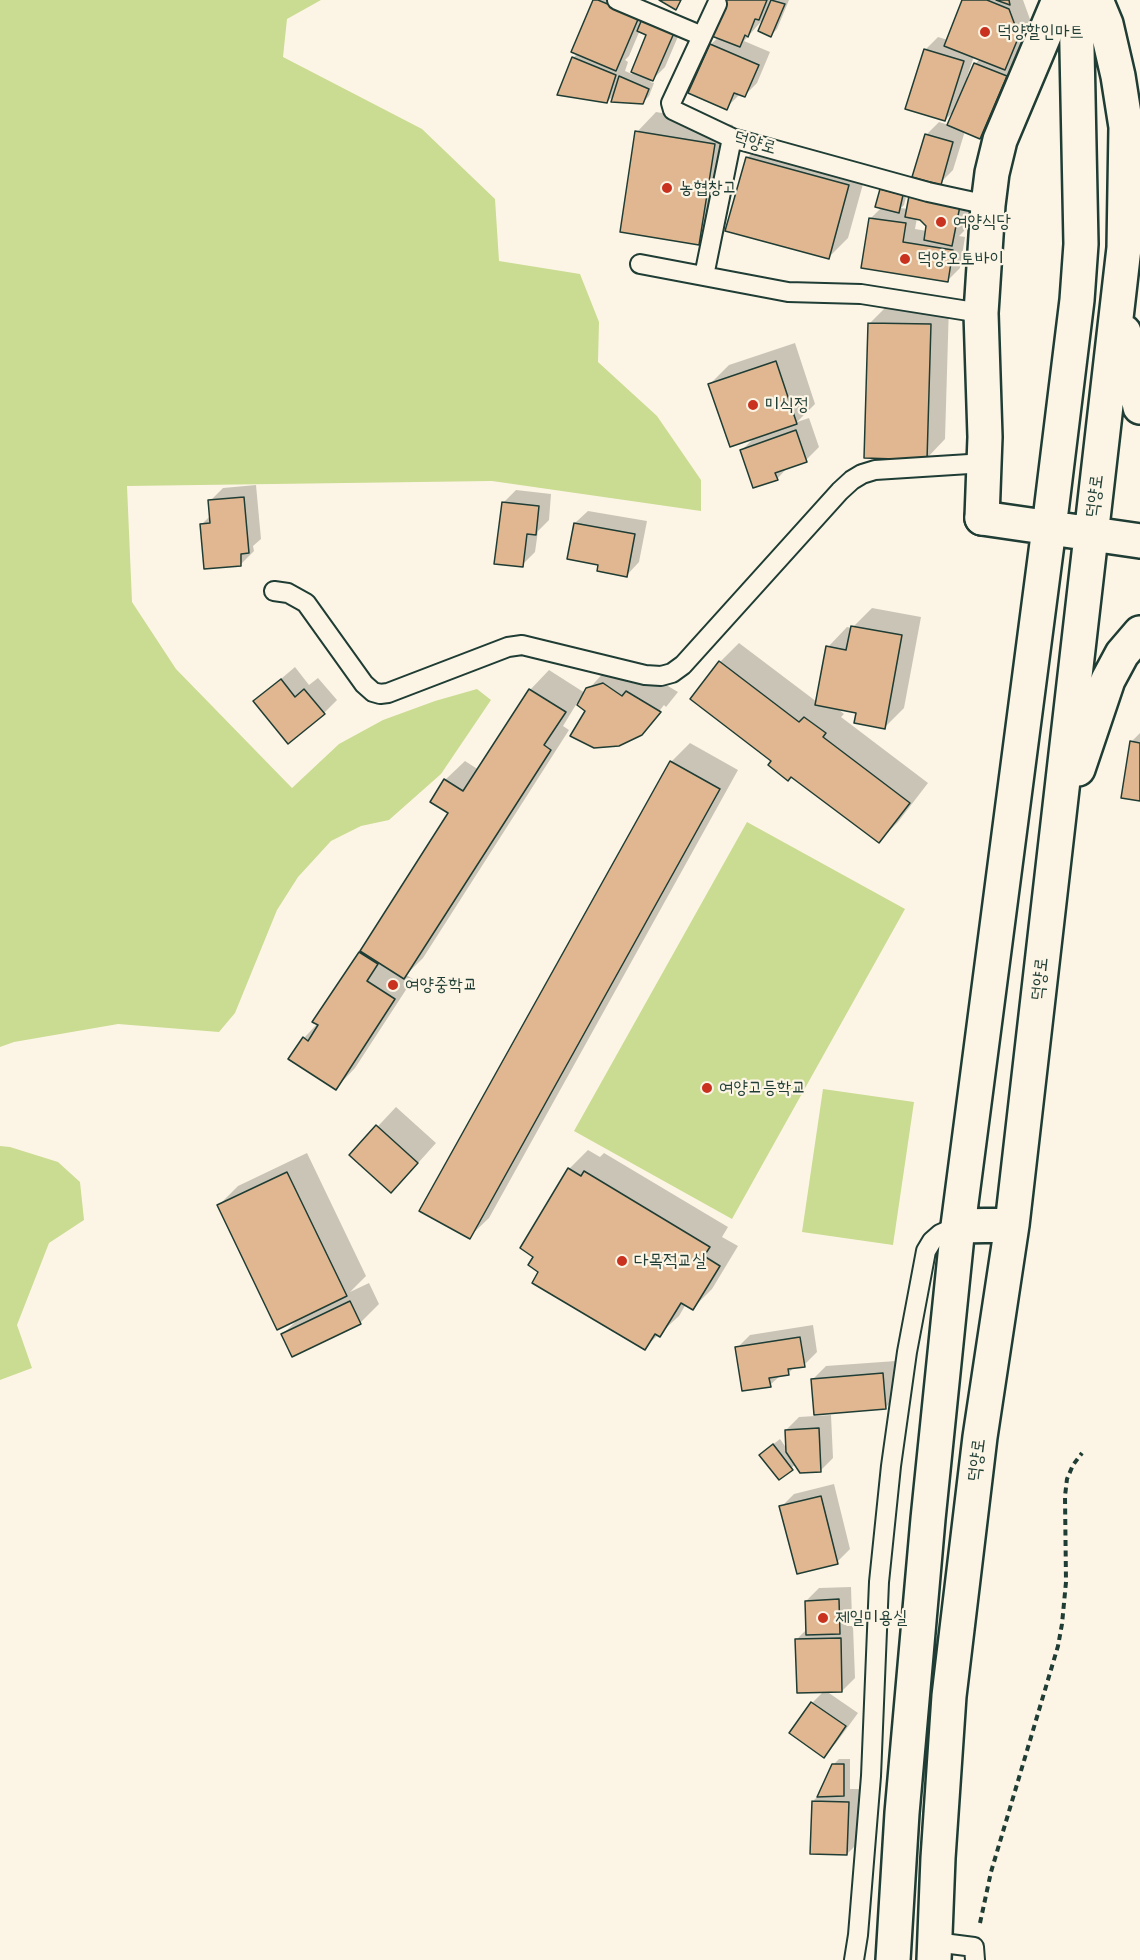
<!DOCTYPE html>
<meta charset="utf-8">
<style>
body{margin:0}
canvas{display:block;background:#fcf5e5}
</style>
<canvas width="1140" height="1960"></canvas>
<script>
const c = document.querySelector('canvas').getContext('2d');
c.lineJoin = 'round';
function fill(path, color) { c.fillStyle = color; c.fill(path, 'evenodd'); }
const toPath = rows => new Path2D(rows.map(r => 'M' + r).join(''));
function strokePath(path, color, width, dash) { c.strokeStyle = color; c.lineWidth = width; c.lineCap = dash ? 'butt' : 'round'; c.setLineDash(dash || []); c.stroke(path); }
function label(font, color, halo, rows, align = 'center') {
  c.font = font + ' "Playpen Sans","Poor Story",sans-serif'; c.lineWidth = 4.5; c.setLineDash([]); c.textBaseline = 'middle'; c.strokeStyle = halo; c.fillStyle = color; for (const [text, x, y, turn = 0] of rows) {
    c.save(); c.translate(x, y); c.rotate((+turn || 0) * Math.PI / 180); c.textAlign = isNaN(turn) ? turn : align; if (halo) c.strokeText(text, 0, 0); c.fillText(text, 0, 0); c.restore();
  }
}
fill(toPath([
 [0,0,321,0,287,19,283,57,422,129,495,199,499,261,580,274,599,322,598,362,657,416,701,480,701,511,492,481,127,486,132,602,176,669,292,788,339,744,383,720,435,701,477,689,491,700,441,774,389,820,361,826,331,841,298,877,277,910,235,1013,219,1032,118,1024,14,1042,0,1047],
 [747,822,905,909,732,1219,574,1131],
 [823,1089,914,1102,893,1245,802,1232],
 [0,1146,10,1147,58,1162,80,1182,84,1220,49,1243,17,1325,32,1368,0,1380]
]), '#cadc91');
fill(toPath([
 [595,0,641,0,651,4,645,18,685,20,665,67,650,82,654,83,649,96,643,102,615,94,607,102,573,58,578,53],
 [640,30,648,34,632,74,625,71,628,62,625,60,629,56],
 [725,0,789,0,777,29,771,35,765,17,744,41,770,52,757,83,744,96,740,94,726,108,690,92,711,44,719,37],
 [963,0,1023,0,1031,22,1018,56,1013,61,1018,63,992,124,979,137,965,131,953,170,940,183,926,135,939,122,949,125,956,109,945,120,925,50,938,37,948,40],
 [974,56,980,59,976,63,969,78,967,77],
 [656,112,733,125,717,224,698,243,637,132],
 [766,139,868,166,848,238,828,258,747,158],
 [888,184,908,189,904,205,901,208,908,209,972,193,964,231,959,236,965,237,960,268,947,281,871,218,882,207,881,190],
 [917,218,928,225,927,231,915,229],
 [889,304,949,305,945,439,926,459,870,323],
 [795,343,815,404,797,422,809,418,819,447,806,460,789,466,777,479,742,450,755,437,710,384,729,365],
 [256,485,261,539,253,546,254,551,241,564,202,524,211,515,210,501,223,488],
 [516,490,551,494,549,520,538,531,535,552,522,565,503,503],
 [588,511,647,521,639,562,627,575,600,564,575,523],
 [872,608,921,617,904,708,884,728,858,711,836,707,844,714,841,717,928,783,898,822,879,841,773,760,720,662,739,643,817,702,828,647,847,627,852,628],
 [295,667,309,685,318,678,337,700,324,713,255,701],
 [607,669,646,673,678,692,666,707,664,705,653,719,655,719,641,734,587,710,577,703,563,726,569,730,423,958,406,975,413,979,355,1068,336,1088,304,1038,318,1023,360,953,450,812,445,780,465,761,479,770,530,690,549,670,585,693],
 [1140,733,1140,799,1131,742],
 [690,743,738,770,489,1218,469,1237,671,762],
 [396,1107,436,1143,410,1172,351,1155],
 [588,1150,600,1157,604,1153,728,1227,722,1237,738,1246,712,1289,693,1308,686,1304,679,1316,644,1348,540,1271,569,1169],
 [307,1153,366,1276,350,1292,369,1283,379,1304,360,1323,282,1335,298,1319,219,1205,238,1186],
 [813,1325,817,1352,804,1365,795,1366,788,1374,781,1375,770,1385,737,1348,750,1335],
 [896,1361,898,1395,885,1408,813,1379,826,1366],
 [831,1415,833,1458,820,1471,796,1464,779,1478,767,1449,780,1439,787,1449,786,1430,799,1417],
 [834,1484,850,1549,837,1562,781,1507,794,1494],
 [851,1587,852,1619,846,1626,853,1626,855,1678,842,1691,826,1691,858,1713,836,1743,824,1756,812,1703,824,1691,796,1640,807,1629,806,1601,819,1588],
 [839,1759,850,1759,850,1789,861,1789,860,1841,847,1854,813,1801,819,1795,833,1765]
]), '#0003');
const building = toPath([
 [593,0,598,0,639,17,616,71,571,52,593,0],
 [659,0,681,0,676,10,659,0],
 [724,0,767,0,759,20,755,19,748,37,745,35,740,47,709,35,724,0],
 [771,0,785,4,771,37,758,31,771,0],
 [962,0,987,0,1009,9,1019,36,1005,70,944,46,962,0],
 [996,0,1009,0,1010,5,996,0],
 [642,19,674,33,653,81,631,72,646,35,637,31,642,19],
 [710,44,759,65,745,97,734,93,727,110,688,93,710,44],
 [924,49,964,61,945,121,905,109,924,49],
 [572,57,616,75,607,103,557,95,572,57],
 [974,63,1007,76,980,139,947,125,974,63],
 [619,76,649,89,643,104,611,102,619,76],
 [635,131,715,144,699,245,620,232,635,131],
 [925,134,953,142,941,185,912,177,925,134],
 [746,157,849,185,829,259,725,231,746,157],
 [880,189,903,195,899,213,875,207,880,189],
 [909,196,960,206,952,246,924,240,926,226,920,220,905,217,909,196],
 [869,218,906,223,903,242,953,250,948,282,861,268,869,218],
 [868,323,931,324,927,460,864,458,868,323],
 [776,361,797,424,730,447,708,384,776,361],
 [796,430,807,462,775,473,778,480,753,488,740,450,796,430],
 [244,497,249,553,241,554,241,566,204,569,200,524,210,523,208,500,244,497],
 [502,502,539,506,536,535,527,534,523,567,494,564,502,502],
 [574,523,635,534,627,577,597,571,598,565,567,559,574,523],
 [851,626,902,635,885,729,854,723,856,713,815,705,826,646,846,650,851,626],
 [719,661,799,722,804,717,826,733,823,737,910,803,879,843,791,777,788,781,768,765,771,761,690,699,719,661],
 [281,679,295,697,304,689,325,714,288,744,253,701,281,679],
 [603,683,622,696,626,691,661,712,642,735,619,746,594,748,570,736,585,711,577,705,586,688,603,683],
 [529,689,566,712,544,745,551,750,404,979,360,951,448,813,430,802,444,779,463,791,529,689],
 [1130,741,1140,743,1140,801,1121,798,1130,741],
 [670,761,720,789,470,1239,419,1211,670,761],
 [359,952,378,964,367,981,395,999,336,1090,288,1059,303,1037,308,1041,318,1025,312,1022,359,952],
 [376,1125,418,1163,391,1193,349,1155,376,1125],
 [568,1168,581,1176,584,1171,710,1247,704,1256,720,1266,693,1310,681,1303,660,1337,655,1334,645,1350,532,1283,538,1272,528,1265,533,1257,520,1248,568,1168],
 [287,1172,347,1296,277,1330,217,1205,287,1172],
 [350,1301,361,1324,292,1357,281,1334,350,1301],
 [800,1337,805,1367,788,1369,789,1375,769,1378,771,1387,742,1391,735,1347,800,1337],
 [883,1373,886,1409,814,1415,811,1379,883,1373],
 [819,1428,821,1472,800,1473,786,1452,785,1430,819,1428],
 [773,1444,793,1470,779,1480,759,1455,773,1444],
 [821,1496,838,1564,797,1574,779,1506,821,1496],
 [839,1599,840,1634,806,1635,805,1601,839,1599],
 [841,1638,842,1692,797,1693,795,1639,841,1638],
 [811,1702,846,1726,824,1758,789,1733,811,1702],
 [832,1764,844,1764,844,1796,817,1797,832,1764],
 [812,1801,849,1802,847,1855,810,1854,812,1801]
]);
fill(building, '#e0b790');
strokePath(building, '#1f3d34', 1.5);
const lane = toPath([
 [617,0,702,36],
 [717,4,671,103,673,110,732,138,928,192,988,205],
 [640,264,788,292,861,294,981,313],
 [704,276,732,138],
 [274,591,288,593,306,603,364,684,373,692,380,694,388,693,508,647,522,645,645,675,661,676,672,673,683,665,840,491,852,480,862,474,875,470,985,463],
 [935,1942,974,1947,975,1960],
 [854,1960,858,1935,871,1776,879,1582,891,1466,907,1352,926,1251,932,1241,940,1234,958,1226]
]);
const street = toPath([
 [982,518,985,437,981,313,988,205,992,173,1000,140,1059,0]
]);
const secondary = toPath([
 [1124,332,1140,407],
 [982,518,1140,541],
 [1078,769,1108,680,1122,654,1140,633],
 [958,1226,1012,1225],
 [893,1960,902,1813,928,1519,958,1226,1049,528,1077,300,1081,244,1076,0],
 [934,1960,938,1858,949,1696,980,1437,1012,1225,1124,248,1126,127,1118,76,1106,24,1096,0]
]);
strokePath(lane, '#1f3d34', 22);
strokePath(street, '#1f3d34', 38);
strokePath(secondary, '#1f3d34', 38);
strokePath(toPath([
 [980,1923,991,1872,1058,1646,1062,1624,1066,1582,1065,1496,1067,1479,1073,1465,1082,1453]
]), '#1f3d34', 4, [6, 4.5]);
strokePath(lane, '#fcf5e5', 18);
strokePath(street, '#fcf5e5', 33);
strokePath(secondary, '#fcf5e5', 33);
for (const [x, y, r, color] of [
 [985,32,6,"#c8321e"],
 [667,188,6,"#c8321e"],
 [941,222,6,"#c8321e"],
 [905,259,6,"#c8321e"],
 [753,405,6,"#c8321e"],
 [393,985,6,"#c8321e"],
 [707,1088,6,"#c8321e"],
 [622,1261,6,"#c8321e"],
 [823,1618,6,"#c8321e"]
]) { const dot = new Path2D(); dot.arc(x, y, r, 0, 2 * Math.PI); c.fillStyle = color; c.fill(dot); strokePath(dot, '#fcf5e5', 2); }
label('18px', '#1f3d34', '#fcf5e5', [
 ["덕양할인마트",997,32],
 ["농협창고",679,188],
 ["여양식당",953,222],
 ["덕양오토바이",917,259],
 ["미식정",765,405],
 ["여양중학교",405,985],
 ["여양고등학교",719,1088],
 ["다목적교실",634,1261],
 ["제일미용실",835,1618]
], 'left');
label('18px', '#1f3d34', '#fcf5e5', [
 ["덕양로",755,143,16],
 ["덕양로",1095,496,-83],
 ["덕양로",1040,979,-84],
 ["덕양로",977,1460,-83]
]);
</script>
